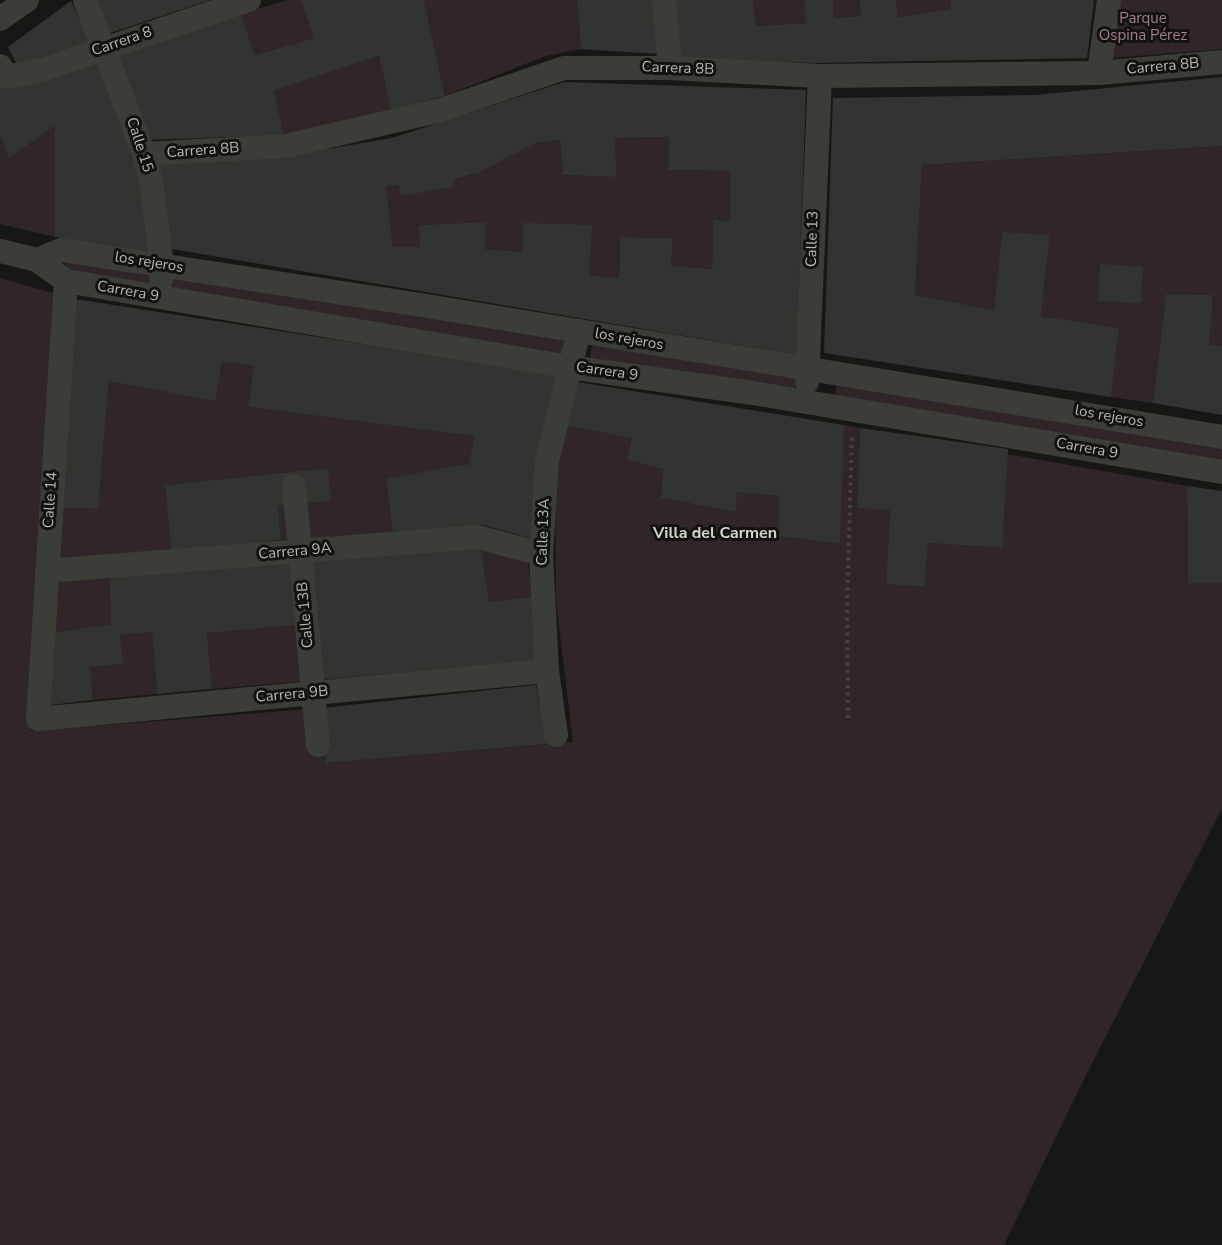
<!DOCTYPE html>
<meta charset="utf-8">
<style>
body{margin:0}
canvas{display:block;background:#171816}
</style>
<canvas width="1222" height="1245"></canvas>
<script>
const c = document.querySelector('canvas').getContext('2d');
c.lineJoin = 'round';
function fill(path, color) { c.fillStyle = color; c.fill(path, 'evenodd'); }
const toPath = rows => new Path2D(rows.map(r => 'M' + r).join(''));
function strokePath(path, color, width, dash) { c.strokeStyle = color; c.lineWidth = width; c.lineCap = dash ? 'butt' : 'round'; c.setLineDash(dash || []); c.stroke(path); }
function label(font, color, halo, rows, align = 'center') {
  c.font = font + ' "Nunito Sans",sans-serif'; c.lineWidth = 6; c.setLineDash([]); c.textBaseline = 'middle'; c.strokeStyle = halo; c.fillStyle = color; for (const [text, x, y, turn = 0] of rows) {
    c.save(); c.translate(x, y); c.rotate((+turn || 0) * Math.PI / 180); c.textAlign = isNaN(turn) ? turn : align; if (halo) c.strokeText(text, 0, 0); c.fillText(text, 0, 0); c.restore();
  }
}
fill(toPath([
 [288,0,301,0,314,38,255,55,241,14],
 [424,0,577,0,581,49,545,56,445,96],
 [753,0,804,0,806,23,756,26],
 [833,0,859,0,861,16,834,18],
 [896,0,951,0,951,9,898,17],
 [1120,0,1222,0,1222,49,1111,58],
 [379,56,391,110,284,135,274,91],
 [55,126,55,237,0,224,0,136,9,158],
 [669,137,668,170,730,171,730,221,713,219,712,269,671,266,673,238,620,237,619,278,589,275,524,223,523,252,485,249,485,222,420,225,420,247,393,247,386,187,399,185,401,195,454,187,454,179,475,174,535,143,560,140,563,175,615,177,615,138],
 [1222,146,1222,346,1209,345,1213,295,1166,294,1153,403,1111,397,1119,328,1041,316,1050,235,1002,233,994,310,915,295,922,165],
 [66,260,151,272,149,289,65,274],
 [171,275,565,338,561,355,168,290],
 [0,278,56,294,29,716,31,731,322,708,326,763,573,742,556,600,555,477,566,426,632,438,626,460,663,469,661,498,735,512,737,492,779,496,778,536,839,544,844,425,860,428,857,507,890,510,886,584,925,587,928,543,1001,548,1007,454,1187,486,1188,583,1222,583,1222,808,1078,1091,1004,1245,0,1245],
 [592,345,796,376,795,390,590,359],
 [222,362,254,366,248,407,474,436,469,464,386,478,393,534,281,540,278,506,331,501,327,468,165,485,171,551,59,562,57,508,98,509,109,381],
 [837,384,1222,449,1222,463,835,399],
 [481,547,527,559,533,597,489,602],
 [109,575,111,624,53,633,56,583],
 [311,624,317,680,212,689,207,633],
 [152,632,157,694,93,700,90,667,122,664,120,635]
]), '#302629');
fill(toPath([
 [95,0,210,0,110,33],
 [301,0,424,0,445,96,391,110,379,56,274,91,284,135,145,140,117,55,241,14,255,55,314,38],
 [577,0,654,0,659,54,581,49],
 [673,0,753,0,756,26,806,23,804,0,833,0,834,18,861,16,859,0,896,0,898,17,951,9,951,0,1094,0,1087,58,814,63,676,59],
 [71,1,90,42,19,69,8,47],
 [99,59,143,187,150,254,55,237,55,126,9,158,0,136,0,84],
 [1222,77,1222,146,922,165,915,295,994,310,1002,232,1050,235,1041,316,1119,328,1111,397,824,353,833,98,1035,95],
 [564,82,806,90,797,355,166,248,157,165,281,157,392,138],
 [669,137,668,170,730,171,730,221,713,219,712,269,671,266,673,238,620,237,619,278,589,275,592,225,523,223,523,252,485,249,486,222,419,225,420,247,393,247,386,187,399,185,400,196,454,187,454,179,478,173,535,143,560,140,563,175,616,177,615,138],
 [1100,264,1143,267,1141,303,1098,301],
 [1166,294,1213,295,1209,345,1222,346,1222,415,1153,403],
 [75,299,556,374,536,470,533,539,483,525,393,534,386,478,469,464,474,436,248,407,254,366,222,362,215,401,109,381,98,509,57,508],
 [577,382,844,425,840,544,778,536,779,496,737,492,736,512,661,498,663,469,626,460,632,438,566,426],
 [860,428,1008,449,1002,548,928,543,925,587,886,584,890,510,857,508],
 [328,468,331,501,278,506,281,540,171,551,165,485],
 [1187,486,1222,491,1222,583,1188,583],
 [481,547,489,602,533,597,537,661,317,680,311,624,207,633,212,689,157,694,152,632,120,635,123,664,90,667,93,700,50,705,53,633,111,624,109,575],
 [536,685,547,744,326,763,322,708]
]), '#323431');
strokePath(toPath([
 [848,718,847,608,852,434]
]), '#43443d', 4, [3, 4.5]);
strokePath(toPath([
 [85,0,144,154,152,187,162,265,161,280],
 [664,0,670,68],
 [0,19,27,0],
 [0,66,6,77,42,70,249,0],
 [1099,73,1109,0],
 [144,154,286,146,441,110,564,68,670,68,820,76,1099,73,1222,62],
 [0,251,37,260,66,281,569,367,753,393,1222,472],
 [37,260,61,250,421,305,1222,437],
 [66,281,38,719,547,671],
 [807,382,820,76],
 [294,486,318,745],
 [47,571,478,537,541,554],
 [556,735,547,671,541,554,547,460,579,331]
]), '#3b3d37', 24);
label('15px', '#a57d8f', '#121311', [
 ["Parque",1143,19],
 ["Ospina Pérez",1143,36]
]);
label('15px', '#b6b9a7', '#121311', [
 ["Carrera 8",122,42,-19],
 ["Carrera 8B",1163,67,-5],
 ["Carrera 8B",678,69,2],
 ["Calle 15",139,145,72],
 ["Carrera 8B",203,151,-4],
 ["Calle 13",813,239,-88],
 ["los rejeros",149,263,9],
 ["Carrera 9",128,292,10],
 ["los rejeros",629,340,10],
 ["Carrera 9",607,372,8],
 ["los rejeros",1109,417,10],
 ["Carrera 9",1087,449,10],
 ["Calle 14",51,500,-86],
 ["Calle 13A",544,532,-88],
 ["Carrera 9A",295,552,-5],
 ["Calle 13B",306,615,-95],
 ["Carrera 9B",292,695,-5]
]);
label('bold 16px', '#d2d5c8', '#121311', [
 ["Villa del Carmen",715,534]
]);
</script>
